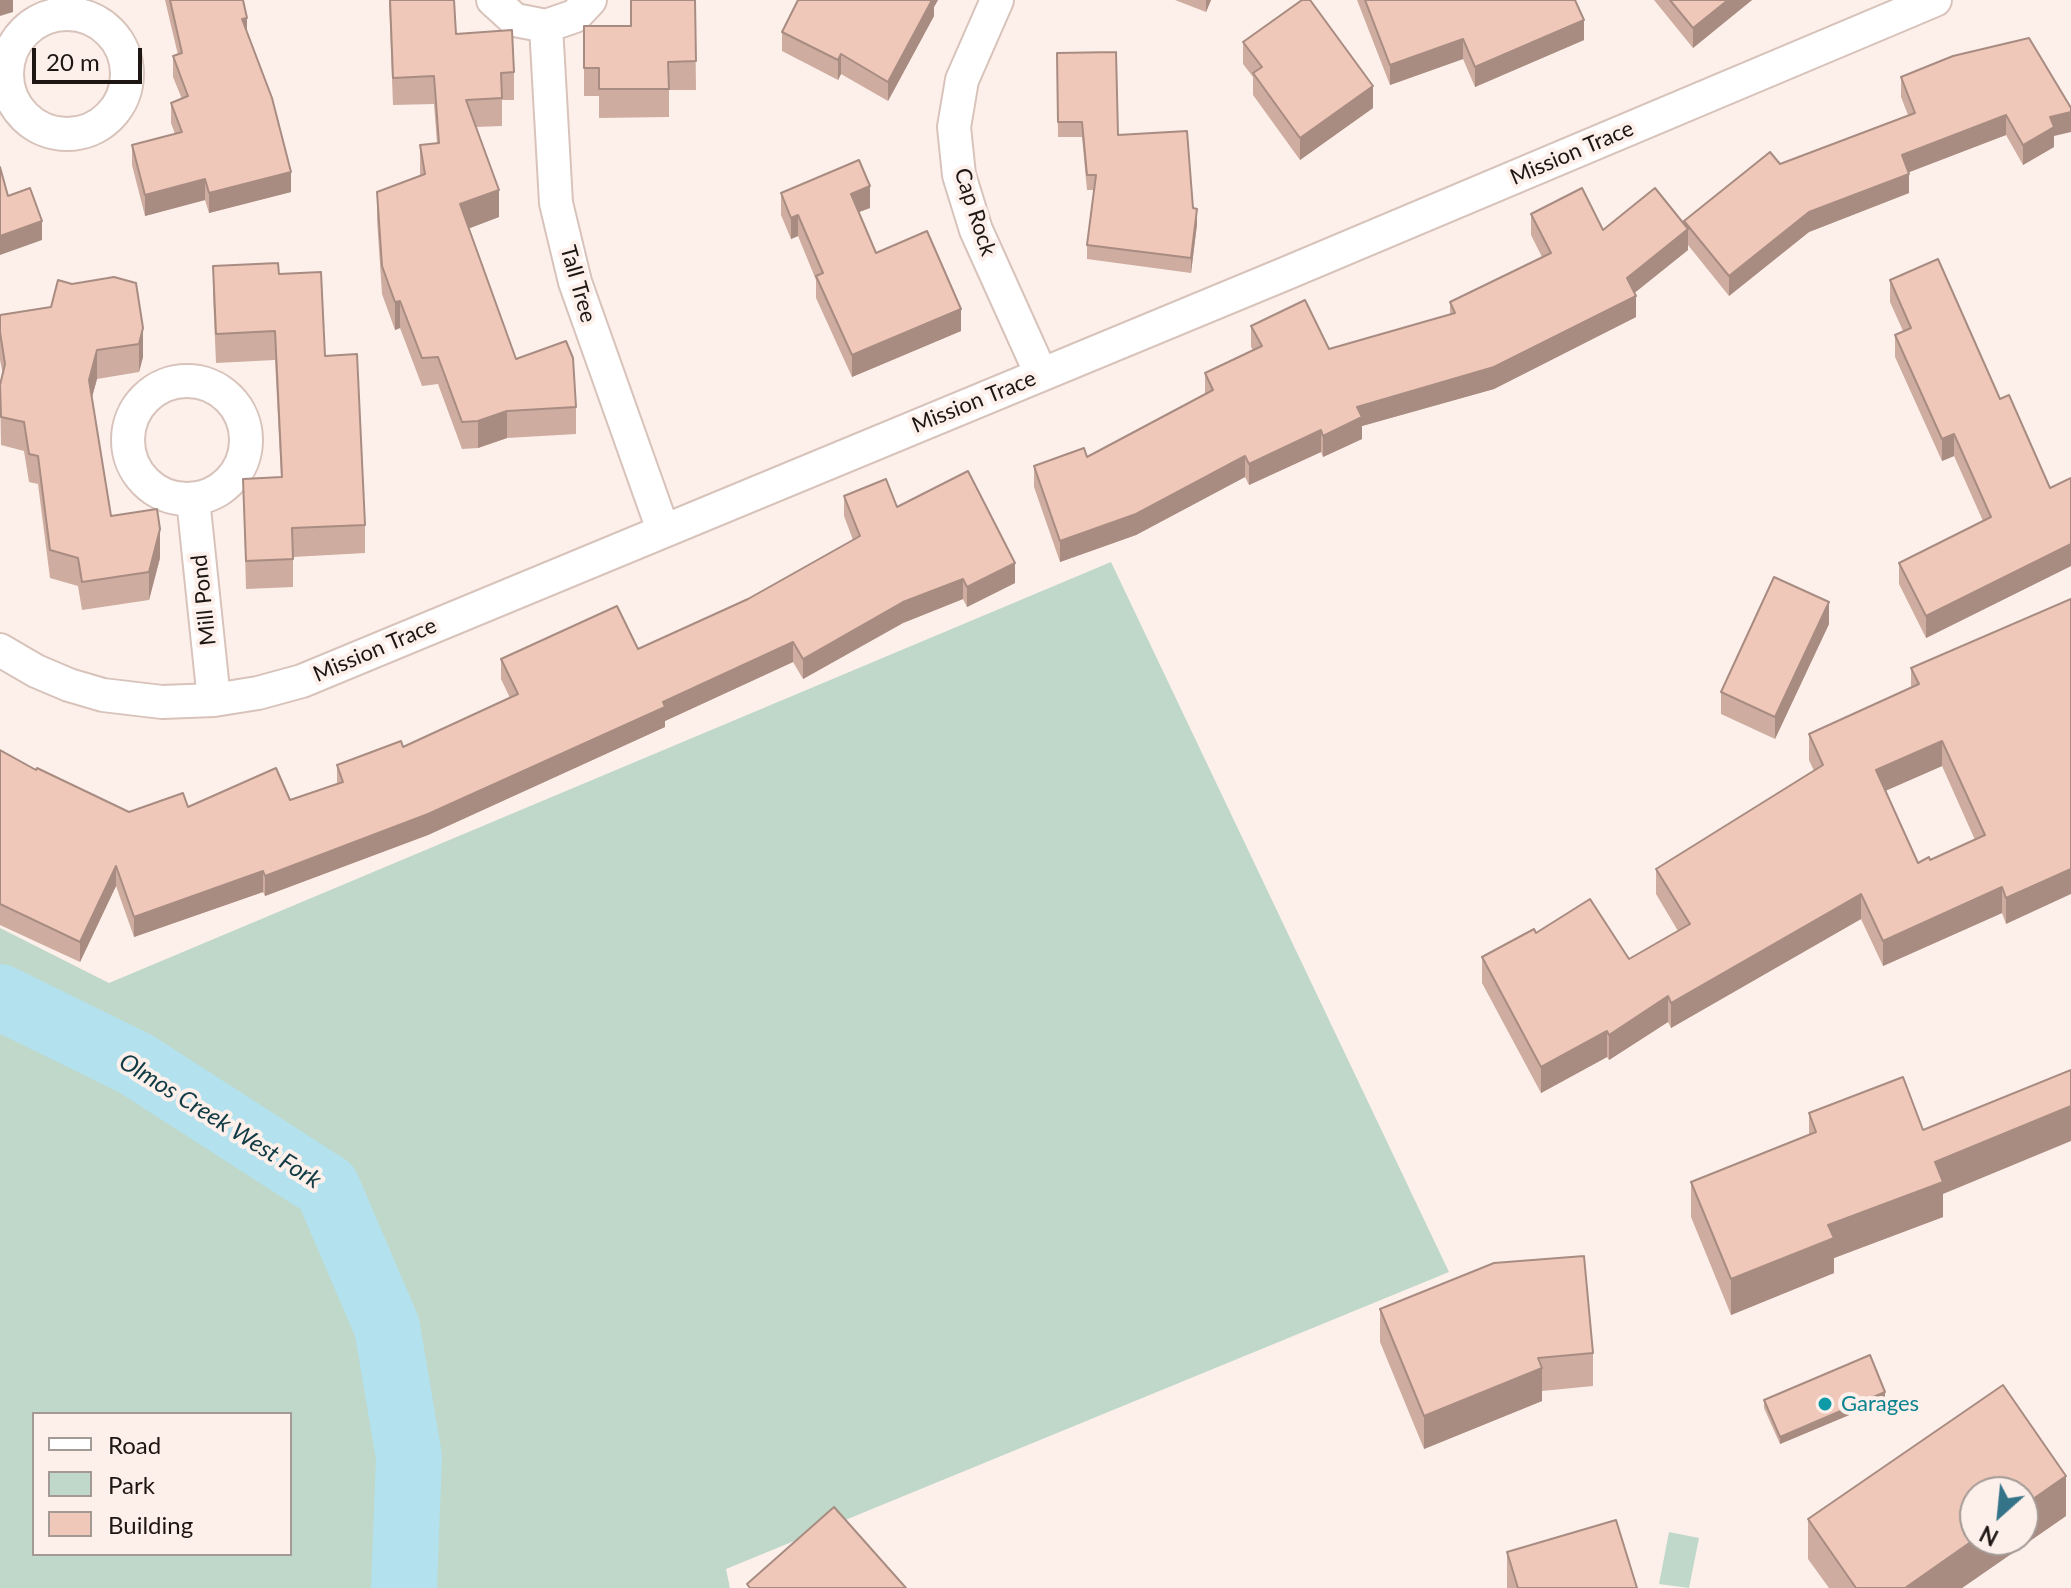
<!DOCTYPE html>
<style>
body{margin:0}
#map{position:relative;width:2071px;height:1588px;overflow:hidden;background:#fdf0eb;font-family:Lato,sans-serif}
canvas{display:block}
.legend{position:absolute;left:32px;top:1412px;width:260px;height:144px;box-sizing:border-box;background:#fdf0eb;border:2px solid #a39995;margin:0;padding:10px 14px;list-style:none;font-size:24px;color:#1d1613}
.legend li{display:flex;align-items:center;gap:16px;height:40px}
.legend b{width:40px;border:2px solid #a39995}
.north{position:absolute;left:1959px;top:1476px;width:80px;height:80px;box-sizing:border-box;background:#fdf0eb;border:2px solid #a39995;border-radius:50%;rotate:207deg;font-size:22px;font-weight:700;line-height:32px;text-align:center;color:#1d1613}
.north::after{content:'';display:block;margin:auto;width:28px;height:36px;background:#357389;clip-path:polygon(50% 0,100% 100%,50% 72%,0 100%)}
.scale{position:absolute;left:32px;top:48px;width:110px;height:36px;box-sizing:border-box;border:4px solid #1d1613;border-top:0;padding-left:10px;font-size:24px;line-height:28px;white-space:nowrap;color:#1d1613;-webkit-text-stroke:6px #fdf0eb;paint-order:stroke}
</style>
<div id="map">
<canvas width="2071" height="1588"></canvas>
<ul class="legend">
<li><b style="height:10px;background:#fff"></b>Road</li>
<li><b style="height:22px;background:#bfd8c9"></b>Park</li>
<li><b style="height:22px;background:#f0c8b9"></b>Building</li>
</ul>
<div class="north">N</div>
<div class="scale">20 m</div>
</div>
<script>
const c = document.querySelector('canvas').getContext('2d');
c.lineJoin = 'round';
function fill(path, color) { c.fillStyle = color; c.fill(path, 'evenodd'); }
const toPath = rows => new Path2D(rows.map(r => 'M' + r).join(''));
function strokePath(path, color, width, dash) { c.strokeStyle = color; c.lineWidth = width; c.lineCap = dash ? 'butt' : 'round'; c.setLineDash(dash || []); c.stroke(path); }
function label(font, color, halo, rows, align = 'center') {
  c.font = font + ' Lato,sans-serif'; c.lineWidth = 8; c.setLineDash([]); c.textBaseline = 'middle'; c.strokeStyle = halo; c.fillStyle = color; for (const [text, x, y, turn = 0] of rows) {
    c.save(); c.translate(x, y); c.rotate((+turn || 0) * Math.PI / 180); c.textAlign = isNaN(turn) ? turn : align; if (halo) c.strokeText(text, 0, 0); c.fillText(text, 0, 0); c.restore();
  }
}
fill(toPath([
 [1111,562,1449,1272,726,1569,730,1588,0,1588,0,928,109,983],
 [34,1414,290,1414,290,1554,34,1554],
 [1669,1532,1699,1538,1689,1588,1659,1584]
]), '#bfd8c9');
strokePath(toPath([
 [0,997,136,1064,327,1187,387,1327,409,1457,404,1588]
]), '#b3e1ed', 66);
const minor = toPath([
 [493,0,515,20,546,26,575,16,590,0],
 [997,0,962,80,954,127,959,175,976,230,1041,374],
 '7 74a60 60 0 1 1 120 0a60 60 0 1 1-120 0Z',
 [546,26,556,203,575,282,663,530],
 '128 440a59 59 0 1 1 118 0a59 59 0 1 1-118 0Z',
 [193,499,214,700],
 [0,650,36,671,69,685,103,695,162,702,214,700,258,693,302,681,1287,273,1935,0]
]);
strokePath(minor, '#d8c3bb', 36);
strokePath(minor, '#fff', 32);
fill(toPath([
 [165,0,243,0,247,33,291,192,209,213,205,200,145,216,132,165,132,145,175,134,171,123,171,103,182,99,173,77,173,56,178,55],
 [389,0,454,0,456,34,514,72,514,100,502,100,502,126,476,127,499,217,469,228,516,359,576,407,576,434,507,438,478,448,462,449,438,384,422,386,400,328,395,330,382,294,377,219,377,192,420,176,420,145,437,143,434,104,393,105],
 [695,0,696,90,669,90,669,117,599,118,599,96,584,96,584,26,631,26],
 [798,0,938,0,934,7,934,16,888,101,841,74,838,80,782,51,782,32],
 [1175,0,1211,0,1206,12],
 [1357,0,1575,0,1584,40,1475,87,1463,59,1390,85],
 [1654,0,1752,0,1693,48],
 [1243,42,1373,108,1300,160,1253,95,1253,77,1243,64],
 [1057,53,1118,135,1193,208,1197,224,1191,273,1087,259,1087,245,1094,190,1087,190,1082,137,1058,137],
 [1953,56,2054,136,2054,147,2023,165,2006,135,1908,172,1909,193,1809,232,1729,296,1688,245,1688,250,1634,293,1636,317,1494,389,1362,426,1362,439,1323,457,1321,452,1249,485,1245,477,1136,535,1060,562,1034,487,1034,466,1087,457,1205,394,1205,373,1253,350,1251,347,1251,326,1329,349,1450,315,1450,302,1542,257,1531,235,1531,214,1603,230,1684,224,1684,221,1780,164,1908,115,1901,97,1901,77],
 [781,193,870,208,859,212,876,253,961,331,852,377,816,298,816,280,798,236,791,239,781,215],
 [213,266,279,274,325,356,365,525,365,553,293,557,293,587,246,589,243,479,281,477,275,360,216,363,213,294],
 [1890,280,2000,399,2050,488,2071,478,2071,566,1926,638,1899,584,1899,563,1983,521,1954,456,1942,461,1895,357,1895,335,1903,331,1890,302],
 [136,283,143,357,139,372,97,379,92,397,111,516,160,558,149,600,82,610,78,586,50,578,38,484,29,482,24,451,1,445,0,385,3,375,0,360,0,315,51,307],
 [844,496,897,507,1015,583,967,607,963,599,903,623,803,679,793,662,665,721,665,727,428,835,265,896,263,892,134,937,116,886,80,962,0,925,0,750,36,770,129,812,188,807,290,800,337,784,337,765,403,747,510,698,501,679,501,659,638,649,748,599,853,540,844,516],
 [2071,599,2006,924,2002,913,1883,966,1861,919,1671,1028,1668,1022,1609,1060,1607,1057,1541,1093,1482,983,1482,957,1536,933,1629,959,1678,931,1656,894,1656,869,1814,771,1809,760,1809,734,1911,687,1911,668],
 [1942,766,1975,840,1930,860,1918,863,1885,791],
 [1829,624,1775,739,1721,714,1721,692],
 [1809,1113,1943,1194,1943,1217,1834,1258,1834,1273,1731,1315,1691,1217,1691,1182,1809,1135],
 [1380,1309,1593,1353,1593,1386,1542,1391,1542,1401,1424,1449,1380,1342],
 [1764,1400,1885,1400,1780,1444,1764,1408],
 [2066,1516,1962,1588,1829,1588,1808,1559,1808,1519],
 [1507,1552,1637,1588,1507,1588]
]), '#ceac9f');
fill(toPath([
 [0,0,13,0,13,12,0,16],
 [930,0,938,0,934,7,934,16,888,101,888,82],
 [1206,0,1211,0,1206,12],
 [1728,0,1752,0,1693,48,1693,28],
 [247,18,247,39,242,19],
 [1584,20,1584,40,1475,87,1475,67],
 [1463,39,1463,59,1390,85,1390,65],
 [841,54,841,74,838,80,838,60],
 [1373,86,1373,108,1300,160,1300,138],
 [2071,112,2071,132,2054,136,2054,147,2023,165,2023,145,2050,117],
 [2006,115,2006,135,1902,175,1902,155],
 [291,172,291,192,209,213,209,193],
 [1909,174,1909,193,1809,232,1729,296,1729,276,1809,212],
 [205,179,205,200,145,216,145,195],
 [870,186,870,208,851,215,851,194],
 [499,190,499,217,460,232,460,204],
 [1197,209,1197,224,1191,273,1191,258],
 [798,215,798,236,791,239,791,218],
 [42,221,42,240,0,255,0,236],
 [1688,229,1688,250,1627,299,1627,278],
 [1636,296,1636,317,1494,389,1362,426,1362,439,1323,457,1323,436,1357,407],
 [400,301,400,328,395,330,395,302],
 [961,309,961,331,852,377,852,355],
 [143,328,143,357,139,372,139,344],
 [97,350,97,379,89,408,89,380],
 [507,411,507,438,478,448,478,421],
 [1321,430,1321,452,1249,485,1249,464],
 [1954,434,1954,456,1942,461,1942,439],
 [1245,456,1245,477,1136,535,1060,562,1060,541],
 [160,529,160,558,149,600,149,572],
 [2071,544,2071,566,1926,638,1926,616],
 [1015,563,1015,583,967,607,967,587],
 [963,579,963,599,903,623,803,679,803,659,903,602],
 [1829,602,1829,624,1775,739,1775,717],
 [793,642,793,662,665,721,665,727,428,835,265,896,265,876,663,702],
 [1942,741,1942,766,1876,795,1876,770],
 [116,866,116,886,80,962,80,942],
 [2071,869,2071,894,2006,924,2006,898],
 [263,871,263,892,134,937,134,917],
 [2002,887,2002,913,1883,966,1883,941],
 [1861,894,1861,919,1671,1028,1671,1003],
 [1668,996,1668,1022,1609,1060,1609,1035],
 [1607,1031,1607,1057,1541,1093,1541,1067],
 [2071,1106,2071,1141,1943,1194,1943,1217,1834,1258,1834,1273,1731,1315,1731,1279,1935,1162],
 [1542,1368,1542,1401,1424,1449,1424,1416],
 [1885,1392,1885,1400,1780,1444,1780,1437],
 [2066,1476,2066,1516,1962,1588,1905,1588,1975,1540,2023,1540,2023,1506]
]), '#a88c82');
const building = toPath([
 [170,0,243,0,247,18,242,19,272,98,291,172,209,193,205,179,145,195,132,145,182,132,171,103,188,96,173,56,182,53,170,0],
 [390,0,454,0,456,34,512,30,514,72,501,73,502,98,466,100,499,190,460,204,516,359,566,341,573,358,576,407,507,411,478,421,462,422,438,357,422,358,400,301,395,302,382,266,377,192,425,174,420,145,439,143,434,76,393,78,390,0],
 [631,0,695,0,696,61,668,62,669,89,599,89,599,68,584,68,584,26,631,26,631,0],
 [798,0,932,0,888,82,841,54,838,60,782,32,798,0],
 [1302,0,1310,0,1373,86,1300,138,1253,73,1262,67,1243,42,1302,0],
 [1365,0,1575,0,1584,20,1475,67,1463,39,1390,65,1365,0],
 [1670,0,1728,0,1693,28,1670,0],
 [2029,38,2071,108,2071,112,2050,117,2054,127,2023,145,2006,115,1902,155,1909,174,1809,212,1729,276,1684,221,1770,152,1780,164,1915,113,1901,77,1953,56,2029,38],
 [1116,52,1118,135,1187,131,1193,208,1197,209,1191,258,1087,245,1096,175,1087,175,1082,122,1058,122,1057,53,1116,52],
 [859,160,870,186,851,194,876,253,927,231,961,309,852,355,816,276,823,273,798,215,791,218,781,193,859,160],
 [0,167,8,196,30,188,42,221,0,236,0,167],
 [1582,188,1603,230,1655,188,1688,229,1627,278,1636,296,1494,367,1357,407,1362,417,1323,436,1321,430,1249,464,1245,456,1136,514,1060,541,1034,466,1084,448,1087,457,1213,390,1205,373,1262,346,1251,326,1305,300,1329,349,1455,313,1450,302,1551,253,1531,214,1582,188],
 [1938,259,2000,399,2009,395,2050,488,2071,478,2071,544,1926,616,1899,563,1991,517,1954,434,1942,439,1895,335,1911,328,1890,280,1938,259],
 [278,263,279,274,321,272,325,356,357,354,365,525,292,528,293,559,246,561,243,479,282,477,275,331,216,334,213,266,278,263],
 [114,277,136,283,143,328,139,344,97,350,89,380,111,516,157,509,160,529,149,572,82,582,78,558,50,550,38,456,29,454,24,422,1,417,0,385,5,364,0,332,0,315,51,307,58,280,72,284,114,277],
 [968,471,1015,563,967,587,963,579,903,602,803,659,793,642,663,702,665,707,428,814,265,876,263,871,134,917,116,866,80,942,0,904,0,750,36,770,37,768,129,812,183,793,188,807,276,768,290,800,343,782,337,765,401,741,403,747,518,694,501,659,617,606,638,649,748,599,860,536,844,496,886,479,897,507,968,471],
 [1774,577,1829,602,1775,717,1721,692,1774,577],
 [2071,599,2071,869,2006,898,2002,887,1883,941,1861,894,1671,1003,1668,996,1609,1035,1607,1031,1541,1067,1482,957,1534,929,1536,933,1590,899,1629,959,1690,924,1656,869,1823,765,1809,734,1919,684,1911,668,2071,599],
 [1942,741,1985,835,1930,860,1929,857,1918,863,1876,770,1942,741],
 [2071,1070,2071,1106,1935,1162,1943,1182,1828,1225,1834,1238,1731,1279,1691,1182,1816,1132,1809,1113,1903,1077,1923,1130,2071,1070],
 [1584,1256,1593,1353,1538,1358,1542,1368,1424,1416,1380,1309,1494,1263,1584,1256],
 [1870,1355,1885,1392,1780,1437,1764,1400,1870,1355],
 [2003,1385,2066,1476,2023,1506,2023,1492,1975,1492,1975,1539,1905,1588,1856,1588,1808,1519,2003,1385],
 [834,1507,906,1588,750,1588,747,1584,834,1507],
 [1616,1520,1637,1588,1518,1588,1507,1552,1616,1520]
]);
fill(building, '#f0c8b9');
strokePath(building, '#a88c82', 2);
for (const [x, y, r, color] of [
 [1825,1404,8,"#0f9aa8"]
]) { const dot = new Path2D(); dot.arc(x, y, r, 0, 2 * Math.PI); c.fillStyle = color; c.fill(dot); strokePath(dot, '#fdf0eb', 3); }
label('22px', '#1d1613', '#fdf0eb', [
 ["Mission Trace",1572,153,-23],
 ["Cap Rock",975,212,72],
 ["Tall Tree",578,284,74],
 ["Mission Trace",974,402,-22],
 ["Mill Pond",204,600,-96],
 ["Mission Trace",375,650,-23]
]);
label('22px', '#0d838f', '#fdf0eb', [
 ["Garages",1841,1404]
], 'left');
label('italic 24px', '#123c45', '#fdf0eb', [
 ["Olmos Creek West Fork",220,1121,32]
]);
</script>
